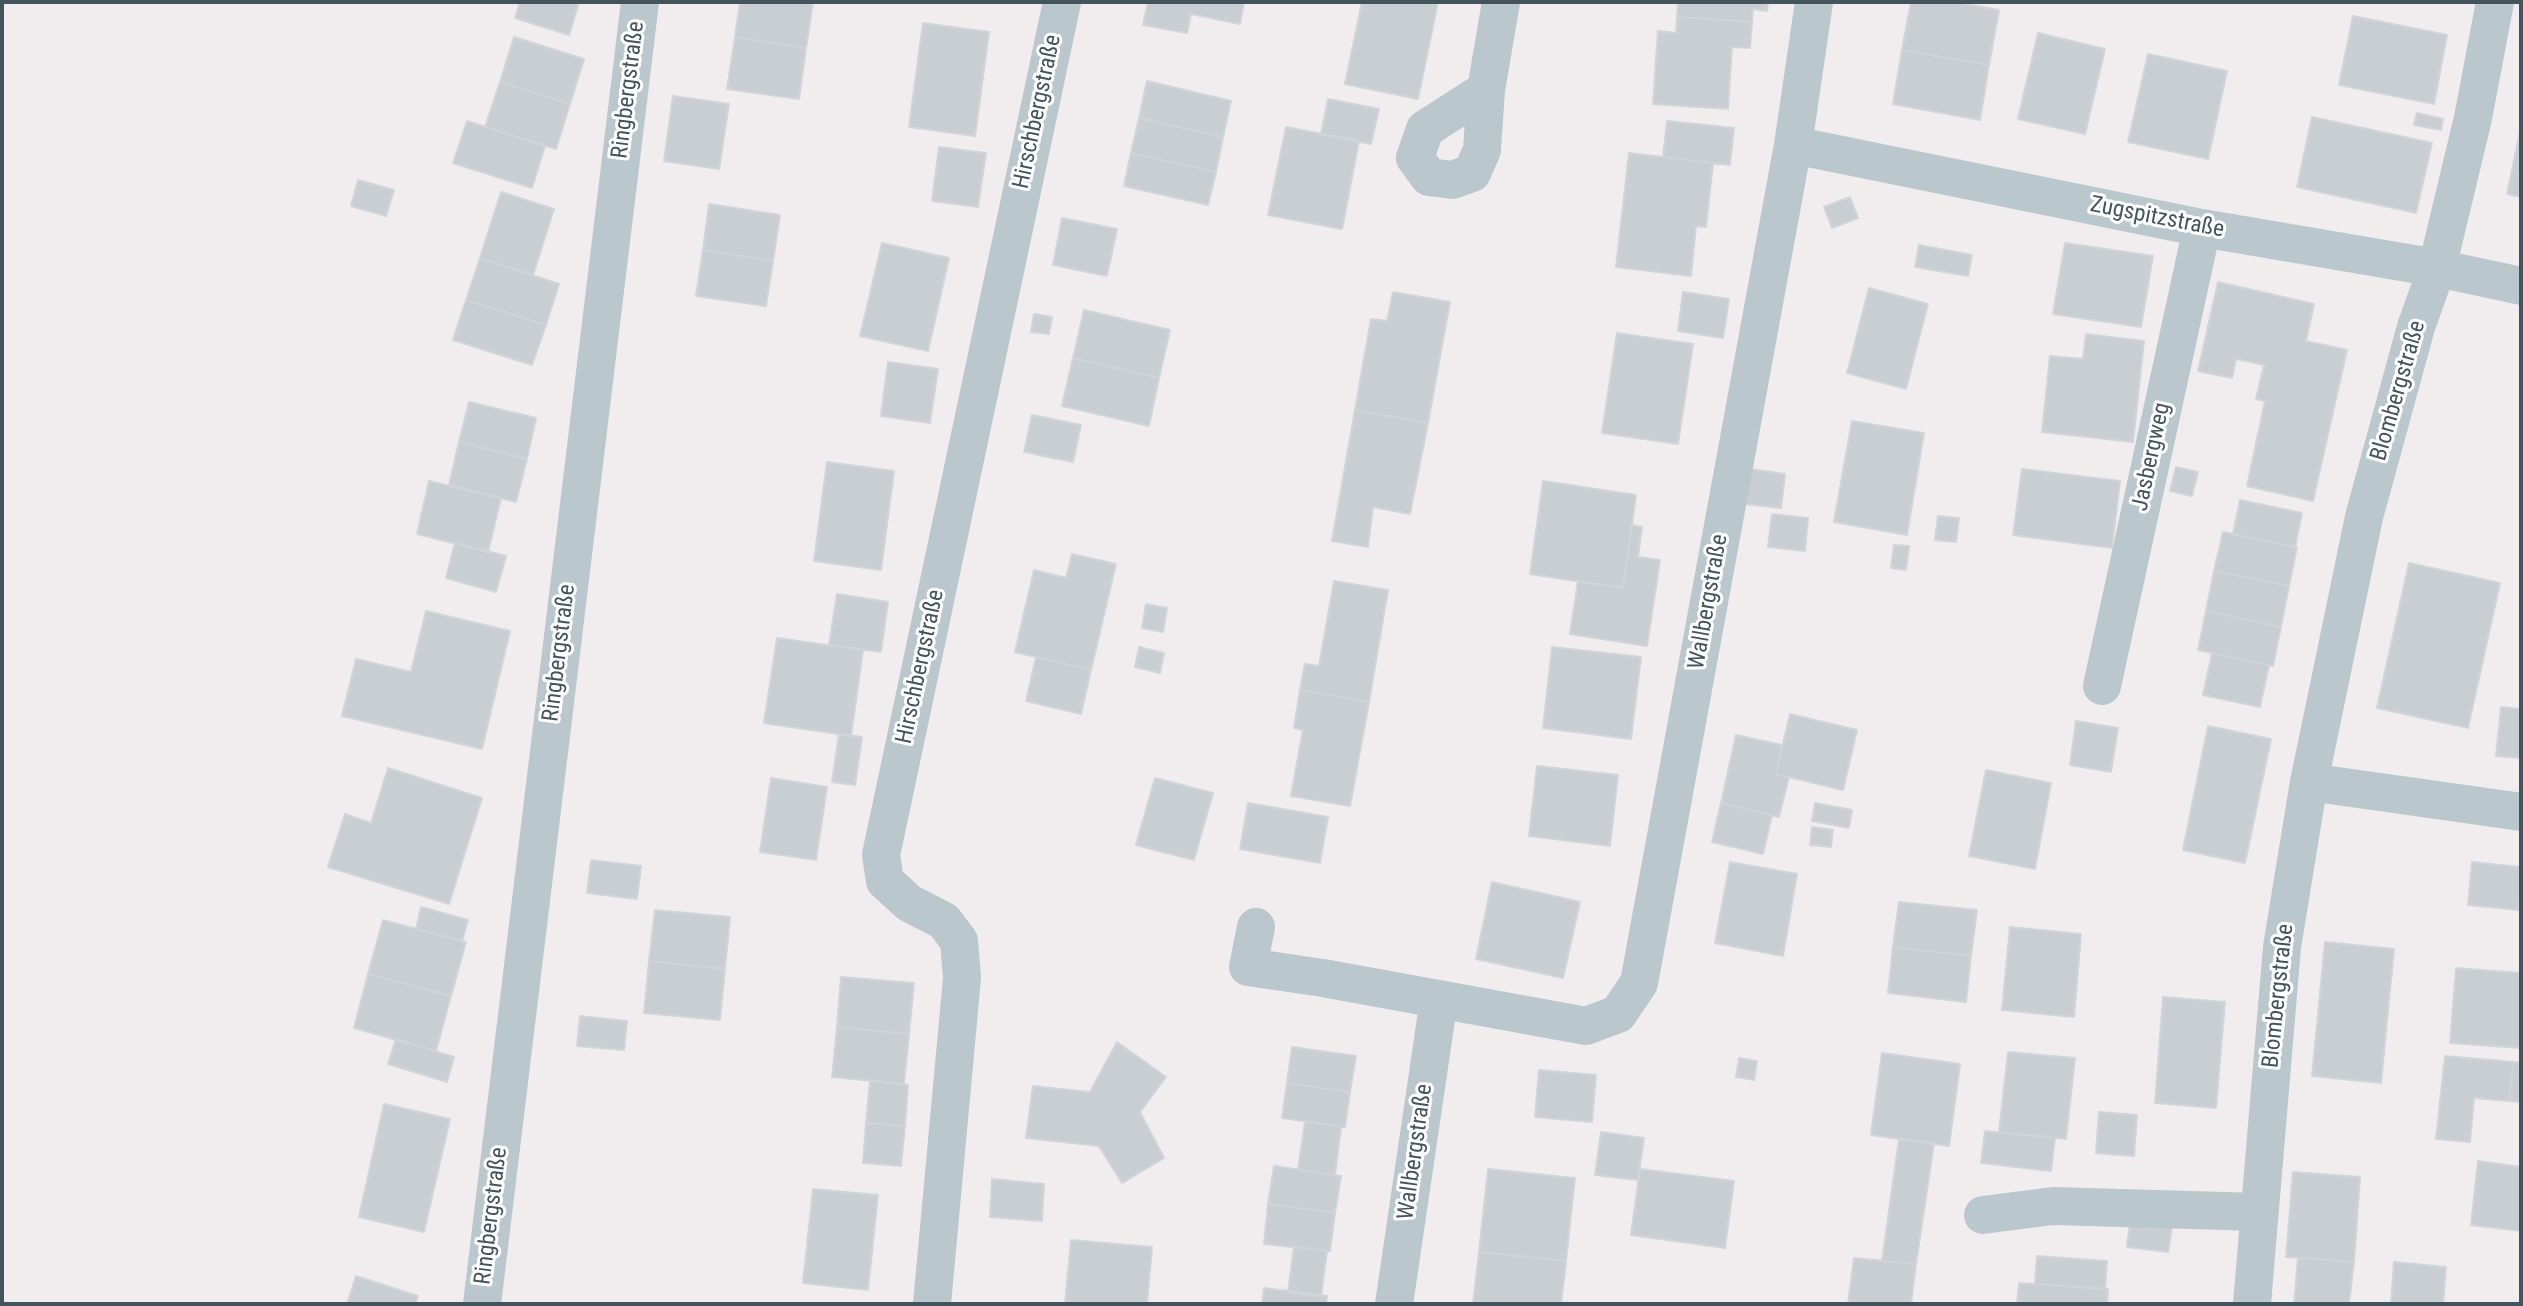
<!DOCTYPE html>
<meta charset="utf-8">
<style>
body{margin:0}
#map{position:relative;width:2523px;height:1306px;overflow:hidden;background:#f1edee;font-family:"Roboto Condensed",sans-serif}
canvas{display:block}
.frame{position:absolute;inset:0;border:4px solid #44545d;pointer-events:none}
</style>
<div id="map">
<canvas width="2523" height="1306"></canvas>
<div class="frame"></div>
</div>
<script>
const c = document.querySelector('canvas').getContext('2d');
c.lineJoin = 'round';
function fill(path, color) { c.fillStyle = color; c.fill(path, 'evenodd'); }
const toPath = rows => new Path2D(rows.map(r => 'M' + r).join(''));
function strokePath(path, color, width, dash) { c.strokeStyle = color; c.lineWidth = width; c.lineCap = dash ? 'butt' : 'round'; c.setLineDash(dash || []); c.stroke(path); }
function label(font, color, halo, rows, align = 'center') {
  c.font = font + ' "Roboto Condensed",sans-serif'; c.lineWidth = 6; c.setLineDash([]); c.textBaseline = 'middle'; c.strokeStyle = halo; c.fillStyle = color; for (const [text, x, y, turn = 0] of rows) {
    c.save(); c.translate(x, y); c.rotate((+turn || 0) * Math.PI / 180); c.textAlign = isNaN(turn) ? turn : align; if (halo) c.strokeText(text, 0, 0); c.fillText(text, 0, 0); c.restore();
  }
}
const building = toPath([
 [520,2,579,2,569,35,515,18,520,2],
 [740,2,813,2,806,48,735,37,740,2],
 [1148,2,1244,2,1240,24,1191,14,1187,33,1143,25,1148,2],
 [1362,2,1438,2,1418,99,1345,84,1362,2],
 [1678,2,1768,2,1767,11,1753,9,1752,22,1677,17,1678,2],
 [1911,2,1954,2,1999,10,1989,65,1902,50,1911,2],
 [2353,16,2447,35,2434,104,2339,85,2353,16],
 [1677,17,1752,22,1750,48,1732,47,1728,109,1653,104,1658,31,1676,33,1677,17],
 [923,23,989,32,975,136,909,127,923,23],
 [2038,33,2105,49,2085,134,2018,119,2038,33],
 [514,37,584,59,570,104,500,82,514,37],
 [735,37,806,48,799,99,727,89,735,37],
 [1902,50,1989,65,1980,120,1893,104,1902,50],
 [2148,54,2227,71,2208,159,2128,142,2148,54],
 [1147,81,1231,101,1223,137,1139,118,1147,81],
 [500,82,570,104,556,149,485,127,500,82],
 [673,96,729,104,719,169,664,161,673,96],
 [1328,99,1379,109,1371,144,1321,134,1328,99],
 [2417,113,2443,119,2441,130,2414,125,2417,113],
 [2312,117,2432,143,2416,213,2297,187,2312,117],
 [1139,118,1223,137,1216,172,1131,153,1139,118],
 [467,121,545,146,532,188,453,163,467,121],
 [1667,121,1734,128,1730,165,1663,157,1667,121],
 [1286,127,1359,141,1342,229,1268,215,1286,127],
 [2521,127,2521,197,2507,194,2521,127],
 [939,147,986,153,978,207,932,201,939,147],
 [1131,153,1216,172,1208,205,1124,186,1131,153],
 [1629,153,1713,163,1706,227,1696,226,1691,276,1616,267,1629,153],
 [358,180,394,190,386,216,351,206,358,180],
 [501,192,554,209,533,275,480,258,501,192],
 [1850,197,1858,218,1832,228,1824,207,1850,197],
 [709,204,780,215,773,261,703,250,709,204],
 [1062,218,1117,229,1107,276,1053,265,1062,218],
 [882,243,949,258,928,351,860,336,882,243],
 [2065,243,2153,256,2141,327,2053,314,2065,243],
 [1919,245,1972,255,1968,276,1915,267,1919,245],
 [703,250,773,261,766,306,696,296,703,250],
 [480,258,559,284,546,325,466,300,480,258],
 [2218,282,2314,304,2306,341,2347,350,2313,501,2247,486,2265,401,2256,399,2264,365,2236,359,2232,378,2198,371,2218,282],
 [1869,288,1928,304,1906,389,1847,373,1869,288],
 [1393,292,1450,302,1428,423,1355,410,1371,319,1387,321,1393,292],
 [1683,292,1729,299,1723,338,1678,331,1683,292],
 [466,300,546,325,532,365,453,340,466,300],
 [1084,310,1170,330,1159,378,1073,358,1084,310],
 [1034,314,1052,317,1049,334,1031,332,1034,314],
 [1617,333,1693,344,1678,444,1602,433,1617,333],
 [2086,334,2144,341,2133,442,2042,432,2050,356,2083,359,2086,334],
 [1073,358,1159,378,1149,426,1062,406,1073,358],
 [888,362,938,369,930,423,881,416,888,362],
 [469,402,536,418,527,459,459,442,469,402],
 [1355,410,1428,423,1410,514,1373,507,1368,547,1332,541,1355,410],
 [1032,415,1081,425,1073,462,1024,452,1032,415],
 [1852,421,1924,433,1907,535,1834,522,1852,421],
 [459,442,527,459,516,502,449,485,459,442],
 [827,462,894,471,881,570,814,561,827,462],
 [2176,467,2198,472,2192,496,2170,491,2176,467],
 [1750,469,1785,474,1781,508,1745,504,1750,469],
 [2022,469,2120,481,2112,548,2013,535,2022,469],
 [429,481,501,498,488,552,417,534,429,481],
 [1543,481,1636,495,1623,588,1530,574,1543,481],
 [2240,500,2302,513,2295,547,2233,534,2240,500],
 [1772,514,1808,518,1805,551,1768,547,1772,514],
 [1938,516,1959,518,1956,542,1935,540,1938,516],
 [1632,525,1642,527,1638,557,1660,560,1647,646,1570,634,1578,581,1623,588,1632,525],
 [2223,532,2297,547,2289,586,2214,571,2223,532],
 [455,543,506,556,496,592,446,578,455,543],
 [1894,545,1909,546,1906,570,1891,568,1894,545],
 [1072,554,1116,564,1091,670,1015,652,1034,570,1066,578,1072,554],
 [2409,563,2500,583,2468,728,2377,708,2409,563],
 [2214,571,2289,586,2281,627,2206,611,2214,571],
 [1334,581,1388,590,1369,702,1300,690,1305,664,1319,666,1334,581],
 [837,594,888,602,881,652,829,645,837,594],
 [1146,604,1167,608,1163,632,1142,628,1146,604],
 [426,611,510,631,482,749,342,716,356,659,411,672,426,611],
 [2206,611,2281,627,2273,666,2198,650,2206,611],
 [777,638,863,650,851,736,764,723,777,638],
 [1139,647,1164,653,1160,673,1135,667,1139,647],
 [1552,647,1641,657,1631,739,1543,728,1552,647],
 [2212,653,2269,665,2260,707,2203,695,2212,653],
 [1036,657,1091,670,1081,714,1026,701,1036,657],
 [1300,690,1369,702,1350,806,1291,796,1303,730,1294,728,1300,690],
 [2501,707,2521,709,2521,758,2496,756,2501,707],
 [1790,714,1857,730,1843,790,1776,774,1790,714],
 [2076,721,2118,728,2111,772,2070,765,2076,721],
 [2208,726,2271,739,2245,863,2183,850,2208,726],
 [839,734,862,737,855,785,832,782,839,734],
 [1736,735,1782,745,1776,774,1789,777,1779,817,1721,803,1736,735],
 [1537,766,1618,775,1610,846,1529,836,1537,766],
 [388,768,482,798,449,904,328,867,345,814,371,823,388,768],
 [1986,770,2051,783,2035,869,1969,856,1986,770],
 [771,778,827,787,816,860,760,852,771,778],
 [1155,778,1213,793,1194,860,1136,845,1155,778],
 [1248,803,1328,817,1320,863,1240,849,1248,803],
 [1721,803,1772,815,1763,854,1712,842,1721,803],
 [1815,803,1852,810,1849,828,1812,821,1815,803],
 [1812,827,1833,830,1831,847,1810,845,1812,827],
 [591,860,641,866,637,899,587,893,591,860],
 [1730,862,1797,874,1783,956,1715,943,1730,862],
 [2472,862,2521,867,2519,910,2468,905,2472,862],
 [1492,882,1580,902,1563,978,1476,959,1492,882],
 [1899,902,1977,910,1971,956,1893,947,1899,902],
 [421,907,468,920,462,941,416,929,421,907],
 [655,910,730,917,725,969,649,961,655,910],
 [383,920,466,942,451,996,368,974,383,920],
 [2010,927,2081,934,2074,1017,2002,1010,2010,927],
 [2325,942,2394,949,2381,1083,2312,1076,2325,942],
 [1893,947,1971,956,1966,1002,1888,993,1893,947],
 [649,961,725,969,720,1020,644,1013,649,961],
 [2456,968,2521,973,2521,1048,2450,1043,2456,968],
 [368,974,451,996,436,1051,354,1028,368,974],
 [841,977,914,983,909,1034,837,1027,841,977],
 [2163,997,2225,1002,2216,1108,2155,1103,2163,997],
 [580,1016,627,1021,624,1050,577,1046,580,1016],
 [837,1027,909,1034,904,1084,832,1077,837,1027],
 [396,1039,454,1057,447,1082,388,1064,396,1039],
 [1117,1042,1166,1077,1140,1112,1164,1158,1122,1183,1099,1146,1026,1138,1033,1086,1090,1092,1117,1042],
 [1292,1047,1356,1056,1350,1092,1287,1083,1292,1047],
 [2008,1052,2075,1058,2066,1139,1999,1132,2008,1052],
 [1882,1053,1960,1064,1949,1146,1871,1135,1882,1053],
 [2445,1056,2513,1062,2509,1101,2474,1098,2470,1142,2436,1139,2445,1056],
 [1739,1058,1757,1061,1754,1080,1736,1077,1739,1058],
 [2513,1062,2521,1063,2521,1102,2509,1101,2513,1062],
 [1539,1070,1596,1075,1592,1122,1535,1117,1539,1070],
 [870,1081,908,1085,905,1126,866,1123,870,1081],
 [1287,1083,1350,1092,1345,1127,1282,1118,1287,1083],
 [384,1104,450,1119,424,1232,359,1217,384,1104],
 [2099,1112,2137,1115,2134,1156,2096,1153,2099,1112],
 [1305,1122,1341,1126,1335,1175,1298,1170,1305,1122],
 [866,1123,905,1126,901,1166,863,1163,866,1123],
 [1985,1131,2055,1138,2051,1171,1981,1163,1985,1131],
 [1601,1132,1644,1138,1638,1180,1595,1175,1601,1132],
 [1899,1139,1934,1143,1916,1264,1882,1261,1899,1139],
 [2478,1161,2521,1167,2521,1231,2471,1225,2478,1161],
 [1274,1166,1341,1176,1335,1213,1268,1204,1274,1166],
 [1488,1169,1575,1178,1566,1261,1479,1252,1488,1169],
 [1640,1169,1734,1181,1725,1248,1631,1235,1640,1169],
 [2293,1172,2360,1177,2354,1262,2286,1257,2293,1172],
 [992,1179,1044,1184,1042,1221,990,1217,992,1179],
 [813,1189,878,1195,868,1290,803,1283,813,1189],
 [1268,1204,1335,1213,1330,1251,1264,1244,1268,1204],
 [2130,1222,2172,1227,2168,1252,2127,1247,2130,1222],
 [1071,1240,1152,1247,1147,1304,1065,1304,1071,1240],
 [1294,1247,1327,1251,1321,1296,1288,1292,1294,1247],
 [1479,1252,1566,1261,1561,1304,1473,1304,1479,1252],
 [2037,1256,2107,1261,2105,1289,2035,1284,2037,1256],
 [1854,1258,1916,1264,1911,1304,1848,1304,1854,1258],
 [2298,1258,2354,1262,2349,1304,2294,1304,2298,1258],
 [2394,1262,2446,1267,2443,1304,2391,1304,2394,1262],
 [356,1276,418,1296,415,1304,347,1304,356,1276],
 [2019,1283,2108,1289,2107,1304,2017,1304,2019,1283],
 [1264,1288,1327,1296,1326,1304,1262,1304,1264,1288]
]);
fill(building, '#c9ced3');
strokePath(building, '#d1d5da', 2);
strokePath(toPath([
 [1486,90,1425,129,1415,158,1429,177,1452,180,1472,173,1482,150,1486,90,1501,2],
 [1793,145,2202,228,2437,268,2521,286],
 [2102,686,2202,228],
 [2309,782,2521,812],
 [1256,927,1248,967,1323,978,1586,1026,1618,1014,1639,983,1793,145,1814,2],
 [1983,1215,2053,1206,2259,1212],
 [482,1304,640,2],
 [932,1304,962,978,959,941,944,921,909,903,885,881,881,855,1062,2],
 [1394,1304,1439,999],
 [2252,1304,2282,947,2309,782,2364,517,2416,327,2437,268,2473,118,2495,2]
]), '#bac8ce', 38);
label('23px', '#44545d', '#fff', [
 ["Ringbergstraße",629,90,-83],
 ["Hirschbergstraße",1038,112,-78],
 ["Zugspitzstraße",2157,218,11],
 ["Blombergstraße",2399,391,-74],
 ["Jasbergweg",2152,457,-78],
 ["Wallbergstraße",1709,602,-80],
 ["Ringbergstraße",560,653,-83],
 ["Hirschbergstraße",921,667,-78],
 ["Blombergstraße",2279,996,-84],
 ["Wallbergstraße",1416,1152,-82],
 ["Ringbergstraße",492,1216,-83]
]);
</script>
